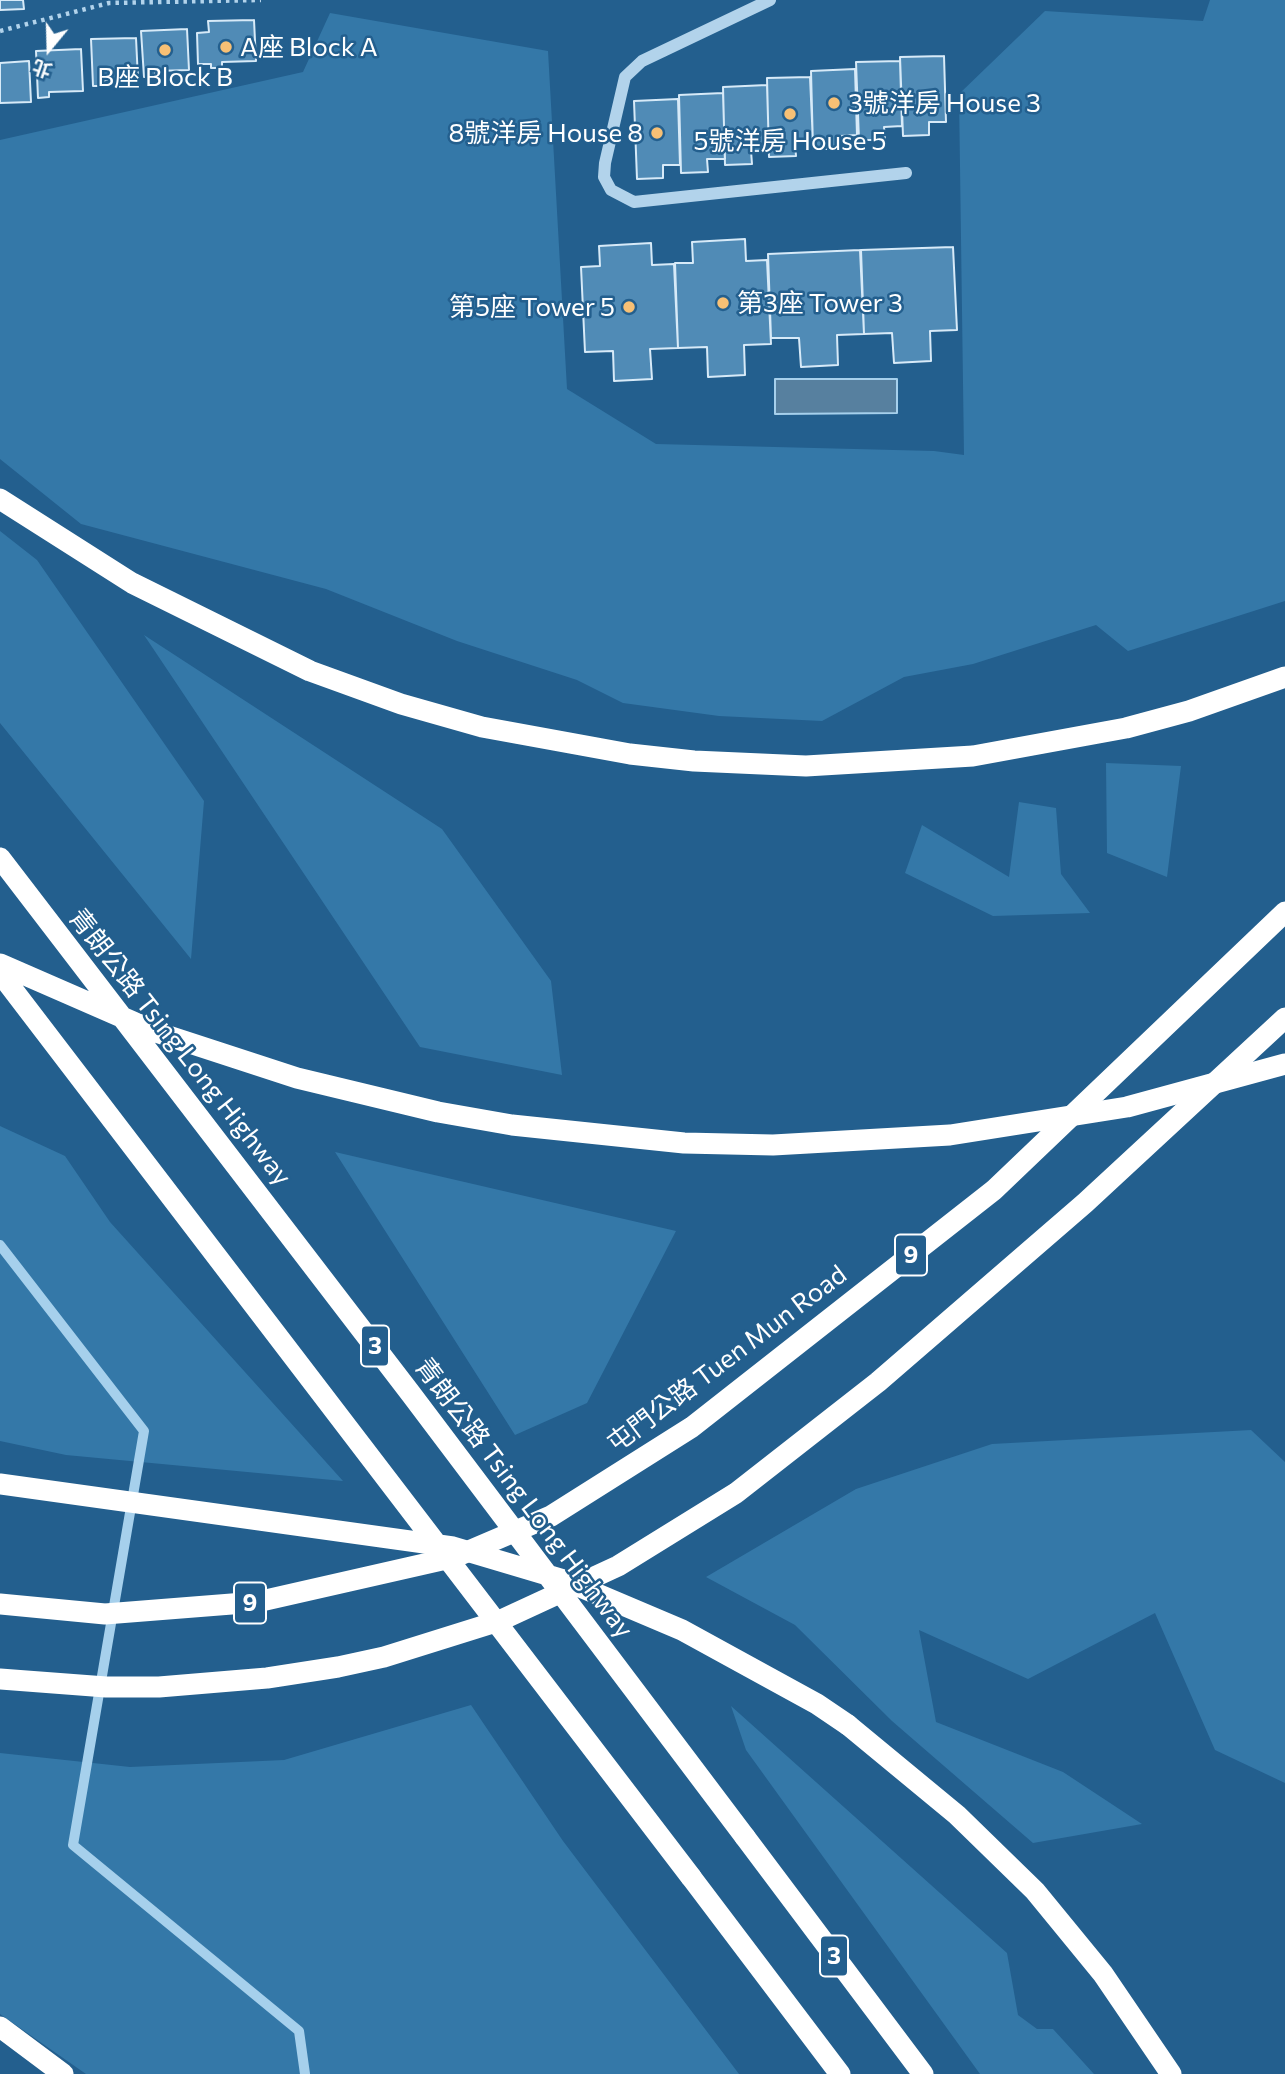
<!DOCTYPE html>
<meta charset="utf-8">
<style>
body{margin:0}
#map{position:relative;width:1285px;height:2074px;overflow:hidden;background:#235f8e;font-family:Commissioner,"Noto Sans TC",sans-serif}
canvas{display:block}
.north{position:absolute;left:14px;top:14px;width:70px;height:70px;-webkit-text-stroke:5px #235f8e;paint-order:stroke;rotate:199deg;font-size:19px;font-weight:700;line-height:28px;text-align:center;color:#fff}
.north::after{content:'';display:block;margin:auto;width:24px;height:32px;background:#fff;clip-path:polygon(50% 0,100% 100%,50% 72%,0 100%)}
</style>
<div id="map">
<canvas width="1285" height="2074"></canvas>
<div class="north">北</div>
</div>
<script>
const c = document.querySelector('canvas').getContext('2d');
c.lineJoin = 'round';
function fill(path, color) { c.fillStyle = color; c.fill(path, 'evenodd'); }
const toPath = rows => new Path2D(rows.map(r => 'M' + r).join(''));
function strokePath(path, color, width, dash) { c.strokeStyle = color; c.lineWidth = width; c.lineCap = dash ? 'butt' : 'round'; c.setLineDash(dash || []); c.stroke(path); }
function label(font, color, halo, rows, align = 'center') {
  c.font = font + ' Commissioner,"Noto Sans TC",sans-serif'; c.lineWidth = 5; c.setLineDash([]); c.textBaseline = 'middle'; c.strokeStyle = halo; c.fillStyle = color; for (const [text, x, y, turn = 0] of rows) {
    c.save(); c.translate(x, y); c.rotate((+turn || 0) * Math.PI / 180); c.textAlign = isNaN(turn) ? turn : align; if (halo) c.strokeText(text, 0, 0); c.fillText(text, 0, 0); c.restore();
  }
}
fill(toPath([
 [1210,0,1285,0,1285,601,1128,651,1096,625,973,664,904,677,822,721,719,716,623,703,577,680,457,641,326,589,81,524,0,459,0,140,303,72,330,13,548,51,567,389,656,444,934,451,964,455,959,94,1045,11,1203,21],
 [0,531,37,560,204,801,191,959,0,723],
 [144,635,442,829,551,981,562,1075,420,1047],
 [1106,763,1181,766,1167,877,1107,853],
 [1019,802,1056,808,1061,874,1090,913,993,916,905,873,922,825,1009,877],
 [0,1126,65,1156,110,1222,343,1481,66,1455,0,1441],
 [335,1152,676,1231,587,1403,515,1435],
 [1251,1430,1285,1462,1285,1783,1215,1750,1155,1613,1028,1679,919,1630,936,1722,1063,1772,1142,1824,1033,1843,892,1721,795,1625,706,1577,856,1489,992,1444],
 [471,1705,563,1841,739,2074,86,2074,0,2014,0,1753,130,1767,284,1760],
 [731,1706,1007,1953,1018,2015,1037,2029,1053,2029,1094,2074,980,2074,746,1750]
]), '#3478a8');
const water = toPath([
 [775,379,897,379,897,413,775,414,775,379]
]);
fill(water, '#57809f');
strokePath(water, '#a6d0ec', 2);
strokePath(toPath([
 [0,1245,144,1431,73,1845,299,2031,305,2074]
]), '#a6d0ec', 10);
const building = toPath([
 [0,0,23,0,24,9,0,10,0,0],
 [254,20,256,61,222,62,222,68,211,68,211,64,198,64,197,33,209,32,208,21,254,20],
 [187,29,189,70,155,71,155,77,144,77,141,31,187,29],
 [136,38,138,79,104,80,105,86,93,86,91,39,136,38],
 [81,49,83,91,49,92,49,97,38,98,36,51,81,49],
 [944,56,946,122,929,122,929,135,903,136,900,57,944,56],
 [29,61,31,102,0,103,0,63,29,61],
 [900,61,902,126,884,127,885,140,859,140,856,62,900,61],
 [855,69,857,135,840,136,840,149,813,149,811,71,855,69],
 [810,77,813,143,795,143,796,156,769,157,767,78,810,77],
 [767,85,769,151,751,151,752,164,725,165,723,87,767,85],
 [723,93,725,159,707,159,708,172,681,173,679,95,723,93],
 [678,99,680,165,663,165,663,178,637,179,634,101,678,99],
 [745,239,746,261,767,260,771,344,744,345,745,375,708,377,707,347,678,348,675,263,693,263,692,242,745,239],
 [651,243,652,265,674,264,678,348,650,349,652,379,614,381,613,351,585,352,581,267,600,266,599,246,651,243],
 [953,247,957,330,930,331,931,361,894,363,892,333,864,334,861,250,953,247],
 [860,250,864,334,837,335,838,365,801,367,799,338,771,338,768,254,860,250]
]);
fill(building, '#508bb6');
strokePath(building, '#d7eaf8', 2);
strokePath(toPath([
 [0,31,109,3,261,0]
]), '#b2d3eb', 4.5, [3.5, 5]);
strokePath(toPath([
 [770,0,642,61,625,77,605,163,604,177,611,190,634,202,906,173]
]), '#b2d3eb', 12);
strokePath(toPath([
 [0,499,132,583,310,671,401,704,482,727,630,754,694,761,806,766,973,756,1126,728,1189,711,1285,677],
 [0,1604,105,1614,257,1602,455,1557,551,1516,692,1427,994,1190,1285,912],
 [0,1679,106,1687,159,1687,267,1678,338,1667,384,1657,499,1621,618,1566,736,1493,878,1382,1085,1203,1285,1018],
 [848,1725,957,1815,1035,1891,1103,1974,1171,2074],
 [745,1837,923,2074],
 [691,1877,840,2074],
 [0,2027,63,2074]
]), '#fff', 21);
strokePath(toPath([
 [0,858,411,1394,745,1837],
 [0,964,156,1032,297,1078,438,1112,512,1125,684,1143,773,1145,950,1135,1127,1107,1285,1064],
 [0,973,691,1877],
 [0,1484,453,1547,564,1580,682,1630,817,1704,848,1725]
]), '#fff', 21);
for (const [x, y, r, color] of [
 [226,47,7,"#f7c075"],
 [165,50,7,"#f7c075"],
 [834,103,7,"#f7c075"],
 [790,114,7,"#f7c075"],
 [657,133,7,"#f7c075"],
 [723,303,7,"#f7c075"],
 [629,307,7,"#f7c075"]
]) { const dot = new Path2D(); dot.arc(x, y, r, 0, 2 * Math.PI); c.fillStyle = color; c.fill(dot); strokePath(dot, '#235f8e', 2.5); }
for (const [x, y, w] of [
 [911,1255,32],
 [375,1346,28],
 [250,1603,32],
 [834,1956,28]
]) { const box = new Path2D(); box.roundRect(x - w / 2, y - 20.5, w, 41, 5); c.fillStyle = '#235f8e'; c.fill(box); strokePath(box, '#fff', 2); }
label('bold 24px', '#fff', null, [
 ["9",911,1255],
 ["3",375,1346],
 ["9",250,1603],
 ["3",834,1956]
]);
label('26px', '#fff', '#235f8e', [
 ["A座 Block A",240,47],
 ["B座 Block B",165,77,"center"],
 ["3號洋房 House 3",848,103],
 ["8號洋房 House 8",643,133,"right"],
 ["5號洋房 House 5",790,141,"center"],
 ["第3座 Tower 3",737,303],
 ["第5座 Tower 5",615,307,"right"]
], 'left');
label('26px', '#fff', '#235f8e', [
 ["青朗公路 Tsing Long Highway",180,1047,52],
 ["屯門公路 Tuen Mun Road",727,1359,-37],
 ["青朗公路 Tsing Long Highway",524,1498,53]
]);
</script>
